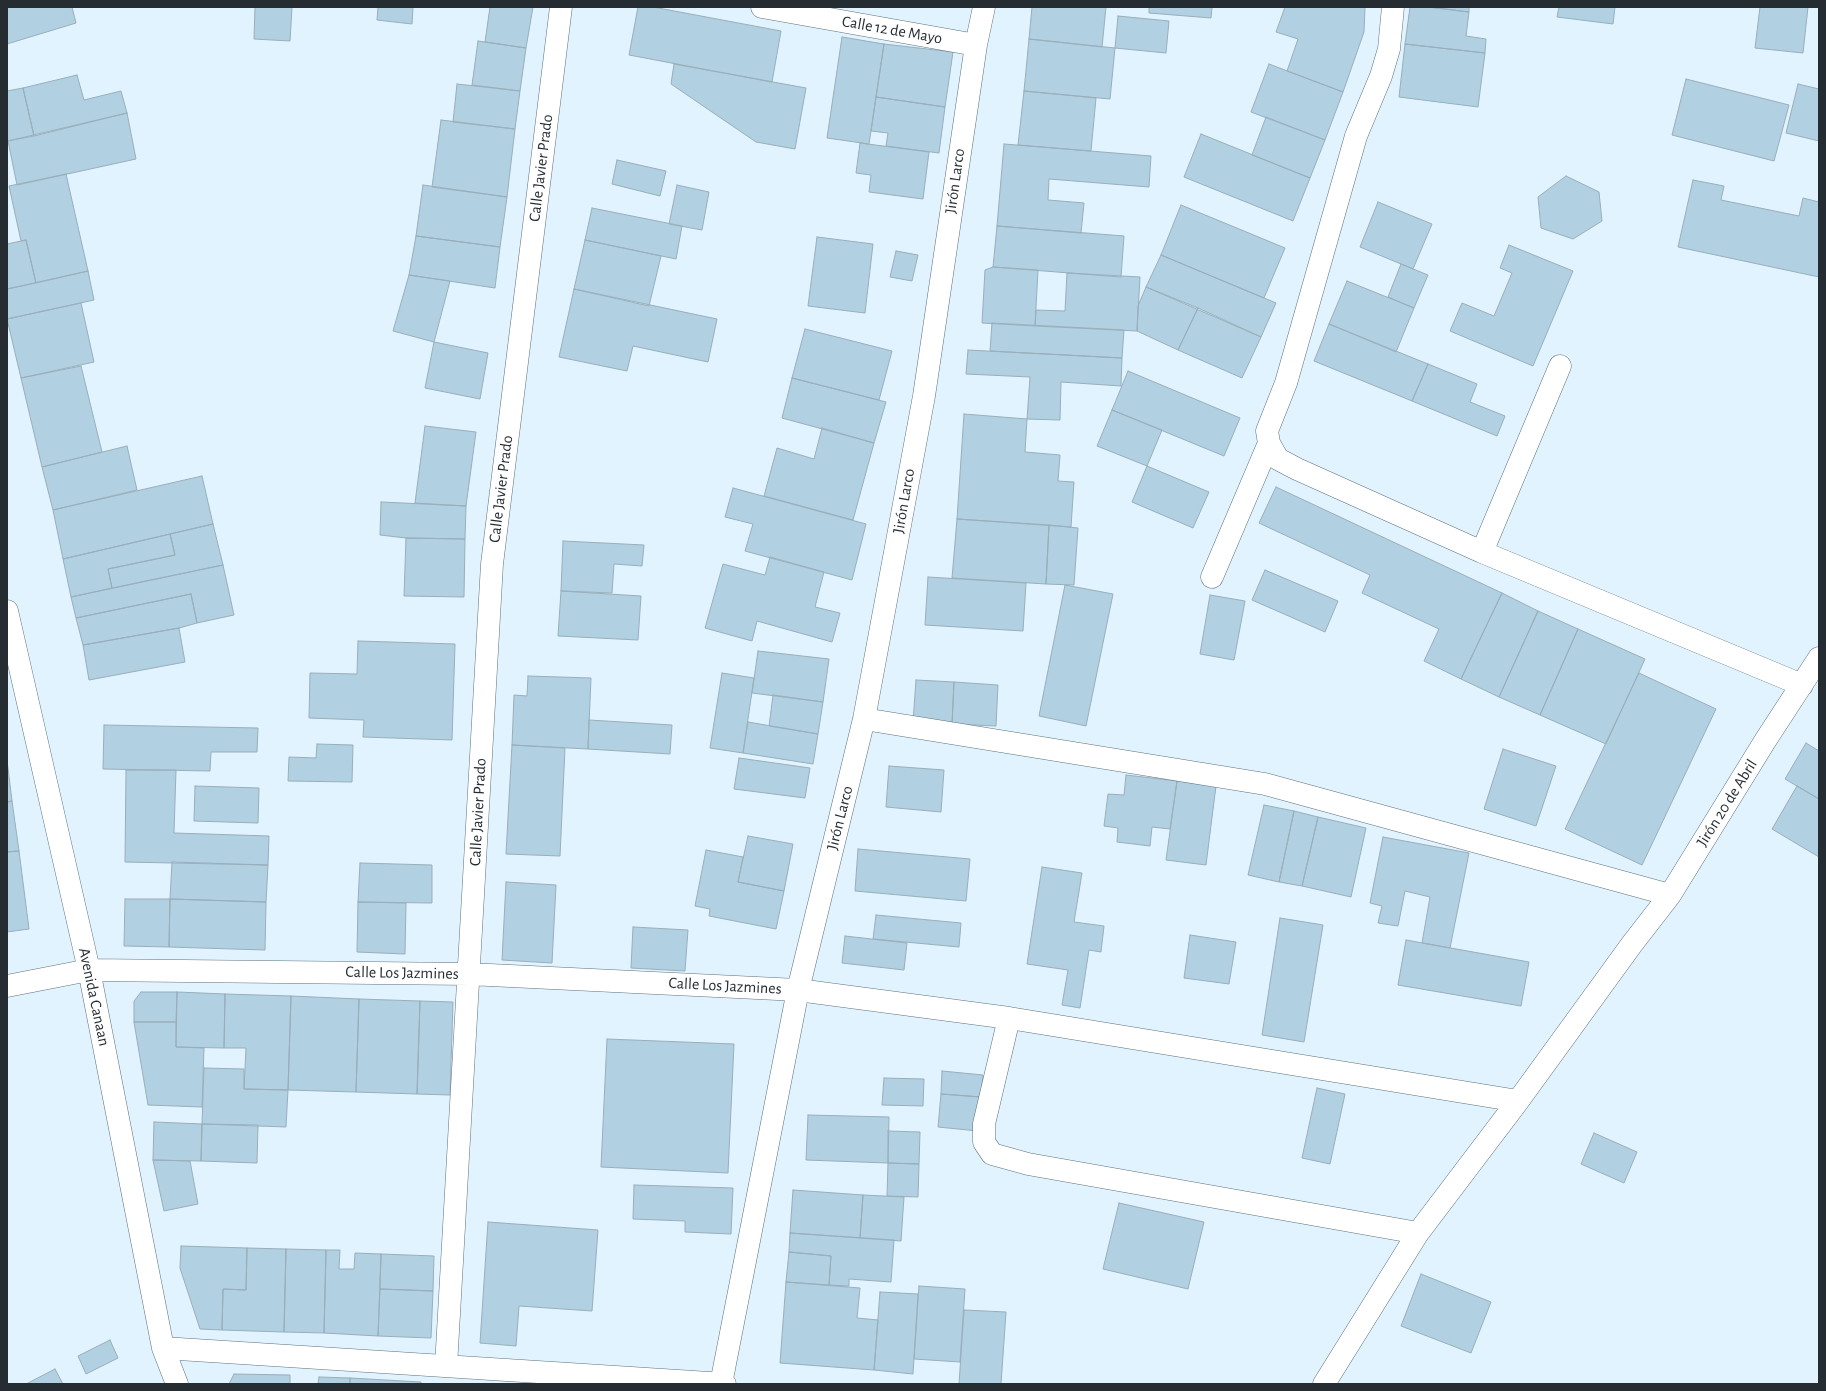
<!DOCTYPE html>
<meta charset="utf-8">
<style>
body{margin:0}
#map{position:relative;width:1826px;height:1391px;overflow:hidden;background:#e1f3fe;font-family:"Alegreya Sans",sans-serif}
canvas{display:block}
.frame{position:absolute;inset:0;border:8px solid #252d32;pointer-events:none}
</style>
<div id="map">
<canvas width="1826" height="1391"></canvas>
<div class="frame"></div>
</div>
<script>
const c = document.querySelector('canvas').getContext('2d');
c.lineJoin = 'round';
function fill(path, color) { c.fillStyle = color; c.fill(path, 'evenodd'); }
const toPath = rows => new Path2D(rows.map(r => 'M' + r).join(''));
function strokePath(path, color, width, dash) { c.strokeStyle = color; c.lineWidth = width; c.lineCap = dash ? 'butt' : 'round'; c.setLineDash(dash || []); c.stroke(path); }
function label(font, color, halo, rows, align = 'center') {
  c.font = font + ' "Alegreya Sans",sans-serif'; c.lineWidth = 3; c.setLineDash([]); c.textBaseline = 'middle'; c.strokeStyle = halo; c.fillStyle = color; for (const [text, x, y, turn = 0] of rows) {
    c.save(); c.translate(x, y); c.rotate((+turn || 0) * Math.PI / 180); c.textAlign = isNaN(turn) ? turn : align; if (halo) c.strokeText(text, 0, 0); c.fillText(text, 0, 0); c.restore();
  }
}
const building = toPath([
 [7,7,72,7,76,23,7,44,7,7],
 [255,7,292,7,290,41,254,39,255,7],
 [378,7,413,7,412,24,377,20,378,7],
 [490,7,533,7,526,48,485,42,490,7],
 [638,7,653,7,781,31,772,82,629,55,638,7],
 [1032,7,1106,7,1102,47,1029,39,1032,7],
 [1149,7,1212,7,1211,18,1149,13,1149,7],
 [1285,7,1365,7,1364,32,1343,92,1287,71,1298,39,1276,32,1285,7],
 [1410,7,1428,7,1469,12,1466,36,1486,39,1485,53,1405,44,1410,7],
 [1428,7,1469,7,1469,12,1428,7],
 [1559,7,1615,7,1613,24,1557,17,1559,7],
 [1760,7,1808,7,1803,53,1755,48,1760,7],
 [1118,16,1169,21,1166,53,1115,48,1118,16],
 [842,37,884,44,869,144,827,138,842,37],
 [1029,39,1115,48,1110,99,1024,91,1029,39],
 [478,41,526,48,520,91,472,85,478,41],
 [884,44,953,52,945,107,876,97,884,44],
 [1405,44,1485,53,1478,107,1399,97,1405,44],
 [674,64,806,88,795,149,756,142,671,84,674,64],
 [1269,64,1343,92,1325,140,1251,112,1269,64],
 [77,75,84,100,121,91,127,113,34,136,23,88,77,75],
 [1686,79,1789,105,1774,161,1672,135,1686,79],
 [457,84,520,91,515,129,453,122,457,84],
 [1798,84,1819,89,1819,141,1786,133,1798,84],
 [23,88,34,136,7,141,7,91,23,88],
 [1024,91,1096,98,1091,151,1018,145,1024,91],
 [876,97,945,107,939,153,886,146,888,133,871,131,876,97],
 [127,113,136,159,17,185,8,141,127,113],
 [1266,117,1325,140,1310,178,1252,155,1266,117],
 [441,120,515,129,507,197,432,187,441,120],
 [1201,134,1310,178,1293,221,1184,177,1201,134],
 [860,143,929,152,923,199,869,192,871,175,856,173,860,143],
 [1004,144,1151,156,1149,187,1049,179,1048,200,1084,203,1081,233,997,226,1004,144],
 [617,160,666,171,660,196,612,184,617,160],
 [66,174,88,271,36,283,26,240,21,241,9,186,66,174],
 [1566,176,1599,192,1602,221,1573,239,1541,228,1538,197,1566,176],
 [1693,180,1724,186,1721,200,1799,216,1803,198,1819,202,1819,277,1678,247,1693,180],
 [423,185,507,197,500,247,416,236,423,185],
 [677,185,709,192,702,230,669,224,677,185],
 [1378,202,1432,224,1413,269,1360,247,1378,202],
 [1181,205,1285,248,1264,298,1161,255,1181,205],
 [592,208,682,226,676,259,585,240,592,208],
 [997,226,1124,236,1121,277,993,267,997,226],
 [416,236,500,247,495,288,409,275,416,236],
 [817,237,873,244,865,313,808,306,817,237],
 [26,240,36,283,7,289,7,244,26,240],
 [585,240,661,256,649,306,574,289,585,240],
 [1509,245,1573,271,1533,366,1450,331,1462,303,1494,316,1512,273,1500,268,1509,245],
 [896,251,918,255,912,281,890,277,896,251],
 [1161,255,1276,303,1261,337,1146,287,1161,255],
 [1401,264,1428,275,1414,308,1388,297,1401,264],
 [993,267,1038,270,1035,326,982,323,985,270,993,267],
 [88,271,94,300,7,319,7,289,88,271],
 [1067,273,1140,277,1137,331,1035,326,1036,310,1065,311,1067,273],
 [409,275,450,281,434,342,393,331,409,275],
 [1347,281,1414,308,1396,352,1329,324,1347,281],
 [1146,287,1198,308,1178,350,1137,331,1138,306,1146,287],
 [574,289,717,319,708,362,633,346,627,371,559,357,574,289],
 [81,303,94,362,21,378,7,319,81,303],
 [1198,308,1261,337,1242,378,1178,350,1198,308],
 [992,323,1124,330,1122,358,990,351,992,323],
 [1329,324,1428,364,1412,401,1314,361,1329,324],
 [805,329,892,351,879,400,792,378,805,329],
 [434,342,488,353,480,399,425,388,434,342],
 [968,350,1122,358,1121,386,1061,382,1060,420,1027,419,1030,377,966,374,968,350],
 [1428,364,1477,384,1470,402,1505,416,1497,436,1412,401,1428,364],
 [81,366,102,452,42,467,21,378,81,366],
 [1128,371,1240,418,1224,456,1112,410,1128,371],
 [792,378,886,402,874,443,782,418,792,378],
 [1112,410,1162,430,1147,466,1097,446,1112,410],
 [964,414,1027,419,1025,452,1060,455,1058,481,1074,482,1071,527,957,519,964,414],
 [425,426,476,432,466,506,415,503,425,426],
 [822,428,874,443,853,520,764,496,777,448,814,459,822,428],
 [127,446,137,490,53,510,42,467,127,446],
 [1147,466,1209,492,1193,528,1132,502,1147,466],
 [202,476,213,524,63,559,53,510,202,476],
 [1276,487,1502,593,1461,679,1424,661,1439,629,1362,593,1370,575,1259,523,1276,487],
 [733,488,866,524,852,580,745,551,753,524,725,517,733,488],
 [381,502,466,506,465,539,406,538,380,535,381,502],
 [957,519,1049,525,1046,584,952,578,957,519],
 [213,524,223,565,112,588,108,569,175,555,170,534,213,524],
 [1049,525,1078,528,1074,585,1046,584,1049,525],
 [170,534,175,555,108,569,112,588,71,597,63,559,170,534],
 [406,538,465,539,464,597,404,596,406,538],
 [563,541,644,545,642,566,614,564,612,593,561,591,563,541],
 [770,557,824,572,815,607,840,613,832,642,757,621,752,641,705,628,723,564,765,575,770,557],
 [223,565,234,615,197,623,191,594,76,618,71,597,223,565],
 [1265,570,1338,601,1325,632,1252,600,1265,570],
 [928,577,1026,583,1023,631,925,625,928,577],
 [1065,585,1113,594,1086,726,1039,716,1065,585],
 [561,591,641,596,638,640,558,636,561,591],
 [1502,593,1538,611,1499,697,1461,679,1502,593],
 [191,594,197,623,179,628,83,645,76,618,191,594],
 [1210,595,1245,601,1234,660,1200,654,1210,595],
 [1538,611,1578,629,1540,715,1499,697,1538,611],
 [179,628,185,662,89,680,83,645,179,628],
 [1578,629,1645,659,1606,744,1540,715,1578,629],
 [358,641,455,644,452,740,363,737,364,720,309,718,310,673,357,674,358,641],
 [758,651,829,659,823,702,752,693,758,651],
 [722,673,754,678,743,753,710,748,722,673],
 [1639,673,1716,709,1642,865,1565,829,1639,673],
 [528,676,591,678,588,749,512,745,514,695,527,696,528,676],
 [916,680,954,682,952,724,913,722,916,680],
 [954,682,998,685,996,726,952,724,954,682],
 [773,695,823,702,818,734,769,726,773,695],
 [589,720,672,725,670,754,588,749,589,720],
 [748,722,818,734,813,764,743,753,748,722],
 [104,725,258,728,257,752,211,752,210,771,103,769,104,725],
 [1806,743,1819,751,1819,799,1785,779,1806,743],
 [317,744,353,745,352,782,288,781,289,757,316,758,317,744],
 [512,745,565,748,560,856,506,854,512,745],
 [1503,749,1556,766,1536,826,1484,809,1503,749],
 [739,758,810,768,805,798,734,789,739,758],
 [7,760,12,801,7,802,7,760],
 [889,766,944,770,941,812,886,807,889,766],
 [126,770,176,770,174,833,269,836,268,865,125,862,126,770],
 [1126,775,1177,781,1170,829,1152,827,1150,846,1117,842,1118,828,1104,826,1108,794,1124,795,1126,775],
 [1177,781,1216,786,1206,865,1166,860,1177,781],
 [195,786,259,788,258,823,194,821,195,786],
 [1797,786,1819,799,1819,857,1772,829,1797,786],
 [12,801,19,851,7,852,7,802,12,801],
 [1264,805,1294,811,1279,882,1248,875,1264,805],
 [1294,811,1318,817,1302,886,1279,882,1294,811],
 [1318,817,1366,828,1351,897,1302,886,1318,817],
 [748,836,793,844,784,891,738,882,748,836],
 [1383,837,1469,853,1450,948,1422,943,1430,897,1405,891,1398,926,1378,923,1382,906,1370,903,1383,837],
 [858,849,970,859,966,901,855,891,858,849],
 [706,850,743,857,738,882,784,891,776,929,709,916,710,909,695,906,706,850],
 [19,851,29,929,7,932,7,852,19,851],
 [172,862,268,865,266,902,170,899,172,862],
 [360,863,432,865,432,903,358,902,360,863],
 [1042,867,1082,873,1074,922,1104,926,1101,952,1089,950,1080,1008,1062,1005,1068,970,1027,964,1042,867],
 [506,882,556,885,552,963,502,960,506,882],
 [125,899,170,899,169,947,124,946,125,899],
 [170,899,266,902,265,950,169,947,170,899],
 [358,902,406,903,405,954,357,952,358,902],
 [876,915,961,923,959,947,873,939,876,915],
 [1280,918,1323,925,1304,1042,1262,1035,1280,918],
 [633,927,688,930,685,971,631,968,633,927],
 [1190,935,1236,942,1229,984,1184,978,1190,935],
 [845,936,907,943,904,970,842,963,845,936],
 [1406,940,1529,962,1521,1006,1398,985,1406,940],
 [141,992,177,992,176,1022,134,1022,134,1001,141,992],
 [177,992,225,994,224,1048,176,1047,177,992],
 [225,994,291,996,288,1090,244,1089,246,1048,224,1048,225,994],
 [291,996,359,999,356,1092,288,1090,291,996],
 [359,999,420,1001,417,1094,356,1092,359,999],
 [420,1001,453,1002,450,1095,417,1094,420,1001],
 [134,1022,176,1022,176,1047,204,1048,202,1107,148,1105,134,1022],
 [607,1039,734,1044,728,1173,601,1167,607,1039],
 [204,1068,244,1069,244,1089,288,1090,286,1127,202,1124,204,1068],
 [942,1071,983,1075,981,1097,941,1094,942,1071],
 [884,1078,924,1079,923,1106,882,1105,884,1078],
 [1317,1088,1345,1094,1330,1164,1302,1158,1317,1088],
 [941,1094,981,1097,978,1131,938,1127,941,1094],
 [808,1115,889,1117,888,1163,806,1160,808,1115],
 [154,1122,202,1124,201,1161,153,1160,154,1122],
 [202,1124,258,1125,257,1163,201,1161,202,1124],
 [888,1131,920,1132,919,1164,888,1163,888,1131],
 [1594,1133,1637,1152,1624,1183,1581,1164,1594,1133],
 [153,1160,190,1161,198,1204,164,1211,153,1160],
 [888,1163,919,1164,918,1197,887,1196,888,1163],
 [634,1185,733,1188,731,1234,685,1232,685,1221,633,1219,634,1185],
 [793,1190,863,1195,860,1238,790,1233,793,1190],
 [863,1195,904,1197,901,1241,860,1238,863,1195],
 [1119,1203,1204,1222,1188,1289,1103,1269,1119,1203],
 [488,1222,598,1230,592,1311,519,1306,516,1346,480,1343,488,1222],
 [790,1233,894,1240,891,1282,849,1279,849,1286,829,1285,831,1256,789,1252,790,1233],
 [181,1246,247,1248,246,1290,223,1289,222,1330,200,1329,180,1268,181,1246],
 [247,1248,286,1249,284,1332,222,1330,223,1289,246,1290,247,1248],
 [286,1249,326,1250,324,1333,284,1332,286,1249],
 [326,1250,340,1250,339,1269,354,1269,355,1253,381,1254,378,1336,324,1333,326,1250],
 [789,1252,831,1256,829,1285,786,1282,789,1252],
 [381,1254,434,1256,433,1291,380,1289,381,1254],
 [1421,1274,1491,1302,1471,1353,1401,1326,1421,1274],
 [786,1282,860,1288,857,1318,878,1320,874,1370,780,1363,786,1282],
 [919,1286,965,1289,960,1362,914,1359,919,1286],
 [380,1289,433,1291,431,1338,378,1336,380,1289],
 [880,1292,918,1294,913,1374,874,1370,880,1292],
 [964,1310,1006,1312,1001,1384,959,1384,964,1310],
 [110,1340,118,1358,86,1374,78,1356,110,1340],
 [55,1369,63,1384,26,1384,55,1369],
 [234,1374,290,1375,290,1384,229,1384,234,1374],
 [319,1377,350,1378,350,1384,318,1384,319,1377],
 [350,1378,421,1382,421,1384,350,1384,350,1378]
]);
fill(building, '#b1d0e2');
strokePath(building, '#98aebb', 1);
const minor = toPath([
 [762,7,976,45],
 [1393,7,1389,49,1381,76,1356,136,1286,383,1267,431,1269,443,1274,452,1278,459,1297,469,1482,552,1802,685],
 [1482,552,1560,366],
 [1212,577,1269,443],
 [7,611,89,970,163,1348,177,1384],
 [864,719,1265,784,1670,895],
 [7,986,89,970,469,974,798,990,1009,1018,1518,1101],
 [1009,1018,984,1124,984,1142,992,1154,1028,1164,1418,1233],
 [163,1348,725,1384],
 [446,1366,492,564,561,7],
 [721,1384,798,990,864,719,924,396,976,45,984,7],
 [1324,1384,1418,1233,1518,1101,1632,944,1670,895,1765,741,1819,658]
]);
strokePath(minor, '#5e727e', 23);
strokePath(minor, '#fff', 22);
label('16px', '#252d32', '#fdfdfd', [
 ["Calle 12 de Mayo",892,30,10],
 ["Calle Javier Prado",541,168,-83],
 ["Jirón Larco",955,181,-82],
 ["Calle Javier Prado",501,489,-83],
 ["Jirón Larco",904,501,-80],
 ["Jirón 20 de Abril",1727,803,-58],
 ["Calle Javier Prado",478,812,-87],
 ["Jirón Larco",840,818,-76],
 ["Calle Los Jazmines",402,973,1],
 ["Calle Los Jazmines",725,986,3],
 ["Avenida Canaan",94,997,78]
]);
</script>
